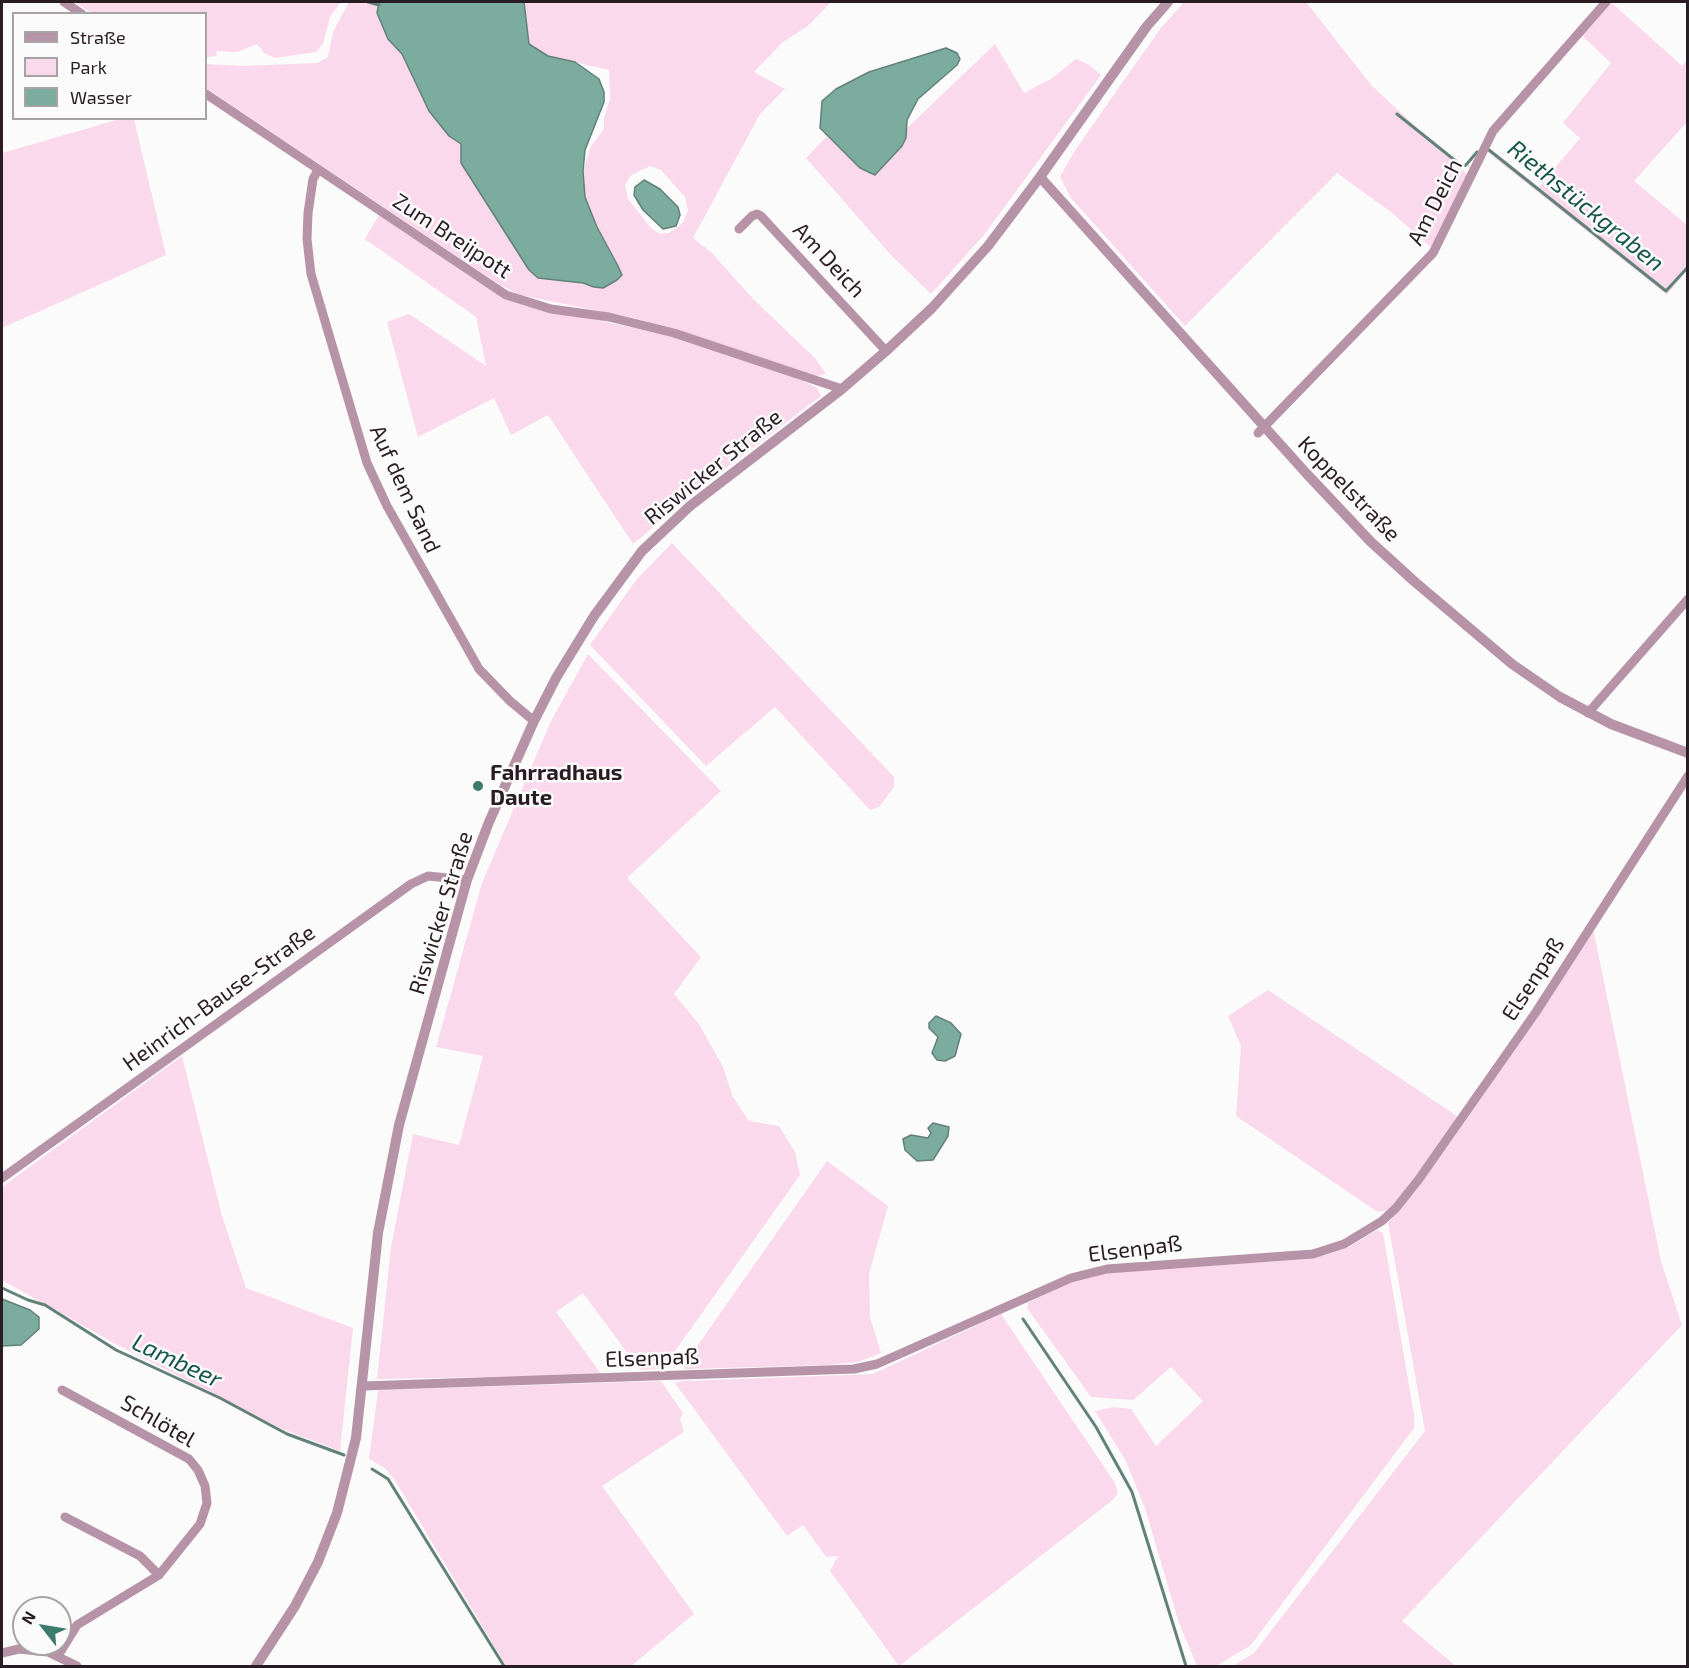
<!DOCTYPE html>
<meta charset="utf-8">
<style>
body{margin:0}
#map{position:relative;width:1689px;height:1668px;overflow:hidden;background:#fbfbfb;font-family:"Exo 2",sans-serif}
canvas{display:block}
.frame{position:absolute;inset:0;border:3px solid #291c23;pointer-events:none}
.legend{position:absolute;left:12px;top:12px;width:195px;height:108px;box-sizing:border-box;background:#fbfbfb;border:2px solid #a7a2a5;margin:0;padding:8px 10px;list-style:none;font-size:18px;color:#291c23}
.legend li{display:flex;align-items:center;gap:12px;height:30px}
.legend b{width:30px;border:2px solid #a7a2a5}
.north{position:absolute;left:12px;top:1596px;width:60px;height:60px;box-sizing:border-box;background:#fbfbfb;border:2px solid #a7a2a5;border-radius:50%;rotate:301deg;font-size:16px;font-weight:700;line-height:24px;text-align:center;color:#291c23}
.north::after{content:'';display:block;margin:auto;width:21px;height:27px;background:#3b7c6c;clip-path:polygon(50% 0,100% 100%,50% 72%,0 100%)}
</style>
<div id="map">
<canvas width="1689" height="1668"></canvas>
<div class="frame"></div>
<ul class="legend">
<li><b style="height:8px;background:#b793a8"></b>Straße</li>
<li><b style="height:16px;background:#fbd9ec"></b>Park</li>
<li><b style="height:16px;background:#7bac9e"></b>Wasser</li>
</ul>
<div class="north">N</div>
</div>
<script>
const c = document.querySelector('canvas').getContext('2d');
c.lineJoin = 'round';
function fill(path, color) { c.fillStyle = color; c.fill(path, 'evenodd'); }
const toPath = rows => new Path2D(rows.map(r => 'M' + r).join(''));
function strokePath(path, color, width, dash) { c.strokeStyle = color; c.lineWidth = width; c.lineCap = dash ? 'butt' : 'round'; c.setLineDash(dash || []); c.stroke(path); }
function label(font, color, halo, rows, align = 'center') {
  c.font = font + ' "Exo 2",sans-serif'; c.lineWidth = 5; c.setLineDash([]); c.textBaseline = 'middle'; c.strokeStyle = halo; c.fillStyle = color; for (const [text, x, y, turn = 0] of rows) {
    c.save(); c.translate(x, y); c.rotate((+turn || 0) * Math.PI / 180); c.textAlign = isNaN(turn) ? turn : align; if (halo) c.strokeText(text, 0, 0); c.fillText(text, 0, 0); c.restore();
  }
}
fill(toPath([
 [74,2,341,2,330,17,323,44,316,52,275,58,264,53,257,44,237,52,216,51,217,56,206,57,206,14,92,13],
 [349,2,371,2,378,6,377,13,388,39,402,54,429,111,449,136,462,144,461,163,474,179,490,210,569,281,594,287,618,266,597,227,585,197,583,171,591,146,604,129,604,118,610,99,609,70,548,56,536,51,529,44,524,2,831,2,808,26,783,42,754,72,785,89,760,114,693,238,712,253,754,300,815,358,826,374,817,376,634,318,520,295,500,285,206,88,206,64,243,66,317,63,328,57,333,32],
 [650,166,661,170,685,197,688,211,682,224,669,233,660,234,651,228,628,199,625,185,631,175],
 [1184,2,1306,2,1372,86,1468,175,1433,249,1391,212,1337,173,1185,326,1071,198,1060,177,1074,152,1117,90,1161,28],
 [1611,2,1682,66,1687,60,1687,122,1634,181,1687,225,1687,270,1667,295,1486,151,1488,147,1539,187,1580,138,1563,123,1611,63,1581,35],
 [995,44,1024,93,1051,79,1076,59,1088,64,1101,75,984,235,931,294,890,254,806,158,827,136,860,168,879,172,906,138,906,129],
 [120,119,134,119,166,255,2,328,2,153],
 [379,215,478,282,526,306,670,335,795,377,817,388,821,396,701,487,633,544,548,415,511,435,494,398,418,437,387,322,409,314,486,366,476,317,365,239],
 [672,543,894,777,894,787,879,807,870,810,775,707,706,766,590,645,637,579],
 [588,654,721,791,627,878,701,957,674,994,699,1024,723,1067,733,1097,749,1121,779,1126,795,1152,800,1175,663,1368,640,1370,583,1293,556,1312,602,1375,377,1379,391,1247,413,1134,459,1145,483,1056,436,1047,482,883,551,721],
 [1593,928,1661,1261,1682,1325,1402,1621,1456,1666,1233,1666,1254,1653,1425,1431,1388,1223,1419,1186,1483,1096],
 [1268,990,1460,1118,1391,1208,1381,1212,1376,1211,1236,1116,1241,1046,1228,1016],
 [182,1056,222,1216,246,1288,353,1328,340,1451,282,1429,112,1342,2,1280,2,1187],
 [827,1161,888,1206,869,1274,870,1317,881,1353,858,1362,828,1365,685,1369,684,1365],
 [1377,1230,1383,1233,1414,1415,1414,1428,1251,1645,1216,1666,1197,1666,1178,1620,1145,1508,1126,1461,1095,1411,1114,1407,1131,1409,1156,1446,1203,1401,1171,1367,1133,1400,1091,1397,1027,1308,1028,1303,1067,1283,1107,1273,1306,1259,1326,1255,1349,1247],
 [1001,1314,1115,1483,1118,1492,1114,1499,899,1666,830,1571,838,1556,826,1557,803,1525,787,1536,675,1383,684,1381,873,1374],
 [661,1381,683,1413,680,1419,684,1432,602,1486,694,1614,631,1666,506,1666,396,1482,386,1469,369,1459,378,1390]
]), '#fbd9ec');
const water = toPath([
 [379,2,524,2,529,44,548,56,575,62,599,79,604,92,604,102,585,150,583,171,585,197,597,227,618,266,622,275,617,280,603,288,594,287,583,283,538,278,529,270,461,163,461,144,449,136,429,111,402,54,388,39,377,13,379,2],
 [946,48,957,53,960,59,957,65,918,99,907,120,906,138,902,146,875,175,860,168,820,128,822,101,836,89,869,72,946,48],
 [644,180,660,189,678,207,680,215,676,226,663,229,643,210,634,195,635,187,644,180],
 [936,1016,951,1023,961,1034,955,1056,945,1061,937,1060,932,1053,938,1037,929,1028,929,1023,936,1016],
 [933,1123,949,1127,948,1136,933,1160,917,1161,905,1150,903,1139,911,1135,928,1138,931,1133,928,1128,933,1123],
 [2,1299,30,1310,39,1317,39,1329,21,1345,2,1346,2,1299]
]);
fill(water, '#7bac9e');
strokePath(water, '#628179', 1.5);
strokePath(toPath([
 [368,2,379,5],
 [1397,114,1462,166,1466,165,1477,152],
 [1489,150,1666,291,1688,267],
 [2,1288,28,1300,45,1305,116,1350,220,1398,287,1434,344,1455],
 [1023,1319,1096,1427,1132,1492,1186,1666],
 [372,1469,388,1479,504,1666]
]), '#628179', 3);
strokePath(toPath([
 [64,2,82,14],
 [206,94,506,295,551,309,609,317,674,333,842,389],
 [318,170,313,179,308,213,307,239,311,274,367,463,387,506,479,669,510,701,534,721],
 [739,229,752,216,757,214,761,216,886,351],
 [1258,433,1433,253,1493,131,1606,2],
 [1588,713,1688,599],
 [2,1178,411,884,428,876,467,880],
 [363,1386,854,1369,877,1364,1071,1278,1107,1269,1313,1254,1344,1244,1382,1221,1396,1208,1419,1179,1536,1012,1688,776],
 [65,1517,140,1556,159,1575],
 [2,1653,19,1649,48,1652,77,1666],
 [58,1656,77,1625,159,1575,200,1524,207,1503,205,1486,198,1470,189,1459,62,1390]
]), '#b793a8', 9);
strokePath(toPath([
 [1040,177,1306,473,1371,542,1415,582,1512,664,1560,697,1611,724,1688,753],
 [256,1666,295,1606,318,1562,337,1513,356,1438,378,1233,399,1125,467,880,489,822,534,721,556,678,594,616,642,551,690,506,842,389,886,351,932,308,988,246,1040,177,1147,26,1168,2]
]), '#b793a8', 10);
for (const [x, y, r, color] of [
 [478,786,6,"#3b7c6c"]
]) { const dot = new Path2D(); dot.arc(x, y, r, 0, 2 * Math.PI); c.fillStyle = color; c.fill(dot); strokePath(dot, '#fbfbfb', 2); }
label('22px', '#291c23', '#fbfbfb', [
 ["Am Deich",1435,202,-63],
 ["Zum Breijpott",452,236,33],
 ["Am Deich",829,260,47],
 ["Riswicker Straße",713,467,-39],
 ["Auf dem Sand",405,489,65],
 ["Koppelstraße",1349,489,46],
 ["Riswicker Straße",441,913,-73],
 ["Elsenpaß",1533,979,-57],
 ["Heinrich-Bause-Straße",219,998,-36],
 ["Elsenpaß",1135,1249,-7],
 ["Elsenpaß",652,1358,-2],
 ["Schlötel",158,1421,30]
]);
label('bold 22px', '#291c23', '#fbfbfb', [
 ["Fahrradhaus",490,773],
 ["Daute",490,798]
], 'left');
label('italic 24px', '#155648', '#fbfbfb', [
 ["Riethstückgraben",1586,206,39],
 ["Lambeer",177,1361,25]
]);
</script>
